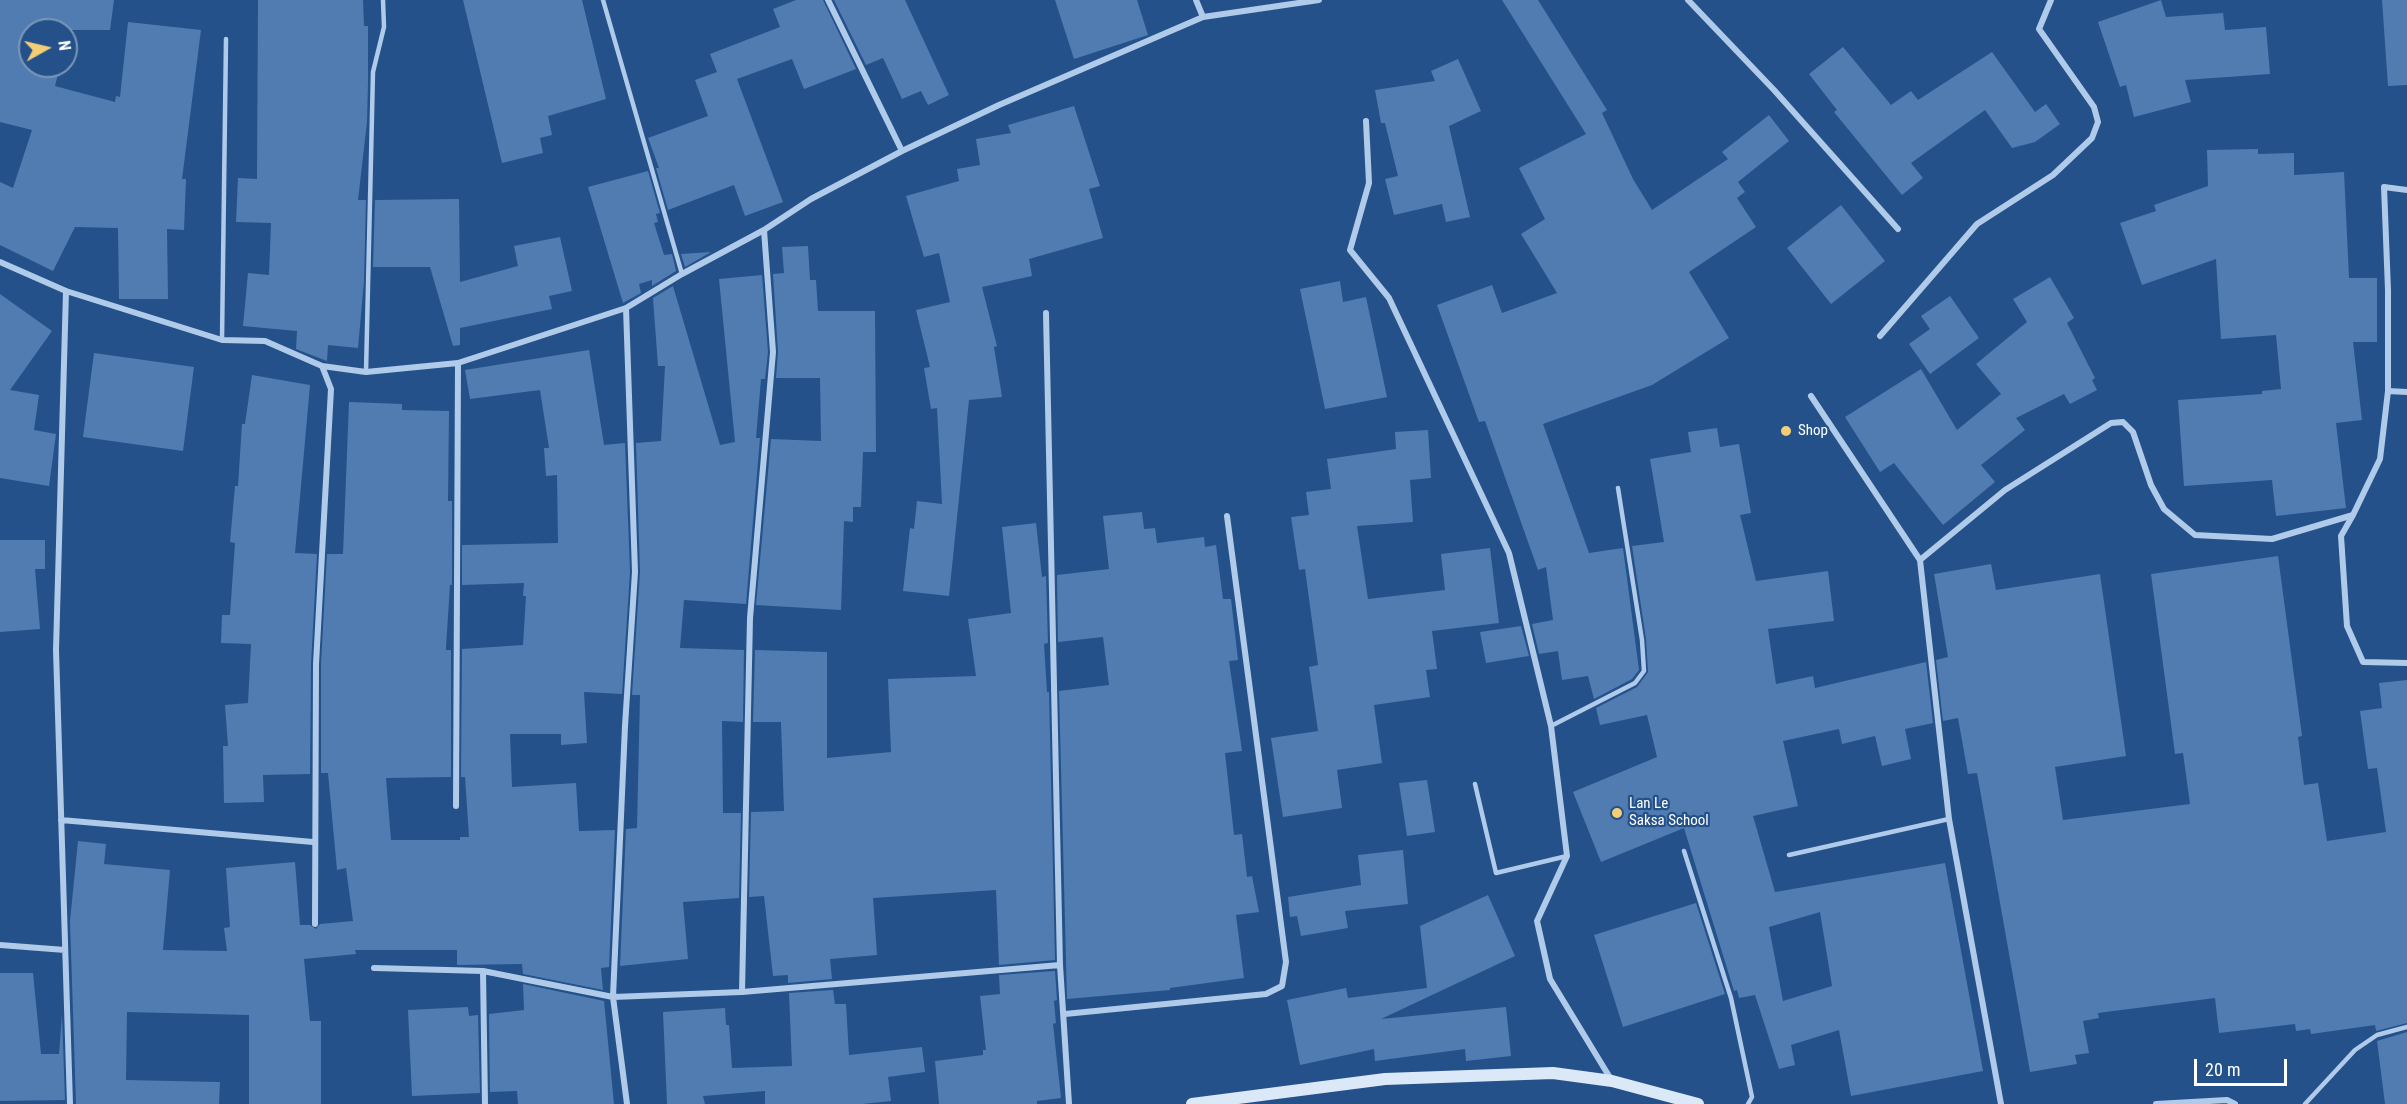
<!DOCTYPE html>
<style>
body{margin:0}
#map{position:relative;width:2407px;height:1104px;overflow:hidden;background:#245189;font-family:"Roboto Condensed",sans-serif}
canvas{display:block}
.north{position:absolute;left:18px;top:18px;width:60px;height:60px;box-sizing:border-box;background:#245189;border:2px solid #7c97b8;border-radius:50%;rotate:82deg;font-size:16px;font-weight:700;line-height:24px;text-align:center;color:#fff}
.north::after{content:'';display:block;margin:auto;width:21px;height:27px;background:#f4ce74;clip-path:polygon(50% 0,100% 100%,50% 72%,0 100%)}
.scale{position:absolute;left:2194px;top:1059px;width:93px;height:27px;box-sizing:border-box;border:3px solid #fff;border-top:0;padding-left:8px;font-size:18px;line-height:21px;white-space:nowrap;color:#fff;-webkit-text-stroke:4px #245189;paint-order:stroke}
</style>
<div id="map">
<canvas width="2407" height="1104"></canvas>
<div class="north">N</div>
<div class="scale">20 m</div>
</div>
<script>
const c = document.querySelector('canvas').getContext('2d');
c.lineJoin = 'round';
function fill(path, color) { c.fillStyle = color; c.fill(path, 'evenodd'); }
const toPath = rows => new Path2D(rows.map(r => 'M' + r).join(''));
function strokePath(path, color, width, dash) { c.strokeStyle = color; c.lineWidth = width; c.lineCap = dash ? 'butt' : 'round'; c.setLineDash(dash || []); c.stroke(path); }
function label(font, color, halo, rows, align = 'center') {
  c.font = font + ' "Roboto Condensed",sans-serif'; c.lineWidth = 4.5; c.setLineDash([]); c.textBaseline = 'middle'; c.strokeStyle = halo; c.fillStyle = color; for (const [text, x, y, turn = 0] of rows) {
    c.save(); c.translate(x, y); c.rotate((+turn || 0) * Math.PI / 180); c.textAlign = isNaN(turn) ? turn : align; if (halo) c.strokeText(text, 0, 0); c.fillText(text, 0, 0); c.restore();
  }
}
fill(toPath([
 [0,0,114,0,110,30,69,30,66,41,66,30,30,30,30,66,60,66,55,86,115,102,116,96,120,97,128,22,201,30,182,179,186,179,184,230,167,229,168,299,119,299,118,228,75,227,53,271,0,245,0,182,13,188,32,130,0,122],
 [258,0,363,0,364,26,368,26,368,82,367,122,358,200,366,200,364,281,358,348,328,345,327,361,296,349,297,331,243,326,248,273,269,275,271,223,236,222,238,178,257,179],
 [463,0,582,0,606,99,548,116,552,135,540,138,543,153,502,163],
 [796,0,823,0,856,69,804,89,792,59,737,79,783,202,745,216,734,185,668,210,656,168,659,168,648,138,708,116,695,80,717,72,710,54,780,27,773,9],
 [834,0,905,0,949,95,928,105,921,91,902,99,883,58,866,65],
 [1055,0,1137,0,1148,35,1074,59],
 [1502,0,1538,0,1607,110,1602,113,1633,179,1652,210,1728,159,1722,152,1769,115,1789,141,1738,182,1745,192,1737,198,1756,227,1689,272,1729,338,1652,385,1543,424,1589,553,1623,548,1639,670,1632,679,1594,699,1588,676,1562,680,1558,651,1539,654,1532,624,1553,620,1546,567,1538,570,1485,421,1479,422,1437,305,1492,285,1502,313,1557,293,1521,234,1545,219,1519,168,1586,134],
 [2161,0,2166,17,2223,13,2225,30,2266,27,2270,74,2185,80,2191,102,2134,117,2126,85,2120,87,2098,22],
 [2382,0,2407,0,2407,85,2388,86],
 [1843,47,1891,105,1911,91,1918,100,1992,52,2035,112,2046,104,2060,124,2035,142,2012,148,1985,110,1911,163,1923,178,1902,195,1834,112,1837,110,1809,74],
 [1458,59,1481,111,1449,126,1470,217,1446,222,1442,204,1394,215,1385,179,1398,176,1385,123,1381,123,1375,90,1435,81,1431,71],
 [1074,106,1100,186,1089,189,1103,238,1029,259,1032,276,982,287,997,346,994,347,1002,397,969,400,949,596,903,591,910,528,914,529,917,501,942,504,937,408,931,409,924,368,930,367,916,310,950,302,939,253,924,257,906,196,959,181,957,169,980,165,976,139,1011,133,1008,125],
 [2258,149,2258,154,2294,153,2294,175,2344,172,2349,278,2377,278,2377,342,2353,342,2362,420,2336,423,2346,508,2276,516,2272,480,2184,486,2178,400,2262,394,2262,391,2281,389,2276,335,2221,339,2216,259,2142,285,2120,223,2156,211,2154,205,2208,186,2207,150],
 [648,171,660,213,656,214,658,222,654,223,664,255,672,254,676,271,652,286,652,280,639,284,641,293,623,303,588,187],
 [459,199,460,282,518,266,514,246,560,237,572,291,549,296,552,309,460,328,460,345,453,346,430,267,373,267,375,200],
 [1841,205,1885,261,1831,304,1787,248],
 [808,246,810,280,816,280,818,311,875,311,876,452,863,452,861,507,853,507,853,522,844,521,841,610,756,605,771,439,821,441,820,378,776,378,778,352,773,274,784,273,782,247],
 [711,252,685,267,681,254],
 [762,275,768,352,765,379,761,379,756,438,760,438,746,604,684,600,680,648,744,650,743,722,722,721,723,813,741,813,739,898,683,902,688,959,620,966,626,829,637,828,640,695,632,695,640,572,636,443,661,441,665,366,658,366,653,298,673,286,720,445,735,442,719,279],
 [2050,277,2074,318,2067,323,2095,378,2092,380,2097,390,2070,404,2064,394,2016,418,2025,430,1981,465,1995,482,1943,525,1894,463,1880,472,1845,417,1921,369,1957,430,2001,394,1976,364,2027,322,2013,299],
 [1340,281,1343,302,1366,297,1387,397,1325,409,1300,289],
 [0,294,52,331,10,390,39,395,34,430,56,434,49,486,0,478],
 [1950,296,1979,338,1930,374,1909,344,1930,329,1921,316],
 [589,350,604,445,625,443,630,572,622,694,584,692,587,743,561,745,561,734,510,734,512,787,576,783,579,831,615,830,609,967,601,968,603,990,523,974,522,964,457,965,457,950,355,950,356,954,304,959,310,1021,321,1021,321,1104,249,1104,249,1015,127,1012,126,1080,220,1082,219,1104,76,1104,70,921,78,841,106,844,104,864,170,870,163,950,227,951,224,928,230,927,226,868,295,862,300,925,310,925,316,929,320,924,353,921,346,868,337,870,328,773,321,773,321,664,327,554,343,554,349,402,402,404,402,410,449,411,448,501,452,501,452,585,450,585,446,647,446,650,451,650,451,777,386,778,391,840,460,840,460,837,469,837,465,777,461,777,462,649,523,645,526,596,523,596,524,583,462,585,462,545,558,543,557,475,546,476,544,448,549,448,540,390,470,399,465,370],
 [94,353,194,367,183,451,83,437],
 [252,375,310,385,295,553,317,554,311,664,310,774,263,775,264,802,224,803,223,746,228,746,225,705,248,703,251,644,221,643,222,615,230,615,235,543,230,542,235,486,238,486,242,424,245,424],
 [1717,428,1720,447,1739,444,1751,513,1740,515,1756,581,1828,571,1834,621,1768,629,1776,684,1813,676,1815,688,1926,662,1933,723,1905,729,1911,759,1882,766,1875,736,1842,744,1839,729,1783,741,1798,806,1753,816,1775,892,1945,863,1983,1071,1851,1096,1839,1030,1791,1045,1795,1065,1779,1069,1755,995,1739,998,1737,990,1734,991,1684,828,1601,862,1573,792,1657,757,1647,715,1600,725,1596,708,1637,687,1648,672,1646,639,1632,546,1664,542,1650,459,1691,452,1688,432],
 [1820,912,1832,986,1783,1001,1769,927],
 [1428,430,1431,478,1410,480,1413,522,1357,526,1368,599,1445,590,1441,554,1490,548,1499,623,1432,631,1437,669,1426,670,1430,697,1374,705,1382,763,1337,770,1342,808,1283,817,1271,738,1318,731,1309,667,1318,665,1305,569,1299,570,1291,517,1309,515,1306,492,1331,489,1327,459,1396,449,1395,432],
 [1142,512,1144,529,1155,528,1157,543,1204,537,1205,547,1216,545,1223,599,1231,599,1238,660,1229,661,1242,751,1225,753,1234,835,1242,834,1247,877,1252,876,1259,912,1236,915,1244,978,1170,988,1170,990,1067,999,1059,691,1109,685,1103,637,1058,642,1057,575,1109,569,1103,516],
 [1036,523,1042,577,1046,576,1048,643,1044,644,1047,692,1049,692,1055,960,999,965,996,890,873,898,877,955,830,959,832,979,788,983,788,975,773,976,764,896,749,897,751,812,784,811,781,722,753,722,755,650,827,652,827,758,891,752,888,679,976,676,968,619,1011,613,1002,527],
 [0,540,45,540,45,569,35,569,40,629,0,632],
 [2278,556,2302,736,2298,737,2304,785,2318,783,2327,841,2386,832,2377,768,2368,769,2360,711,2382,708,2379,683,2407,680,2407,1023,2376,1031,2375,1025,2311,1034,2310,1029,2296,1031,2295,1024,2219,1033,2215,998,2098,1013,2099,1018,2083,1021,2089,1053,2075,1055,2077,1064,2030,1072,1977,773,1968,774,1958,718,1943,721,1936,660,1948,657,1934,574,1991,564,1996,590,2100,574,2126,756,2055,767,2063,820,2190,804,2183,753,2175,754,2151,574],
 [1521,626,1529,656,1486,663,1480,632],
 [1427,780,1435,832,1407,836,1399,783],
 [1403,850,1408,904,1345,911,1348,928,1301,936,1297,916,1290,917,1288,897,1361,885,1358,855],
 [1488,895,1515,956,1381,1019,1506,1007,1511,1056,1466,1061,1465,1049,1375,1061,1374,1049,1300,1065,1287,1000,1346,988,1348,998,1427,988,1420,926],
 [1696,903,1725,994,1623,1027,1594,935],
 [1055,971,1057,1000,1054,1001,1056,1023,1053,1024,1061,1098,1037,1101,1037,1104,939,1104,935,1061,983,1055,983,1050,986,1050,980,996,1000,994,999,975],
 [0,973,33,973,41,1054,59,1054,62,1014,65,1100,0,1101],
 [523,984,604,1001,614,1104,518,1104,517,1091,490,1092,489,1014,524,1010],
 [833,990,835,1004,846,1004,849,1055,922,1047,925,1072,888,1077,891,1101,862,1104,765,1104,765,1091,703,1096,705,1104,667,1104,663,1012,725,1008,726,1025,729,1025,732,1068,792,1066,789,993],
 [468,1007,469,1016,478,1015,480,1093,412,1096,408,1010],
 [2407,1032,2407,1104,2385,1104,2377,1041]
]), '#507cb2');
strokePath(toPath([
 [603,0,682,274],
 [222,340,226,39],
 [366,372,373,72,384,27,383,0],
 [1551,726,1635,683,1644,671,1642,640,1618,488],
 [1475,784,1496,873,1567,856],
 [1684,851,1731,998,1752,1097,1748,1104],
 [1789,855,1949,819],
 [2305,1104,2355,1050,2377,1035,2407,1027]
]), '#b0caea', 4.5);
strokePath(toPath([
 [828,0,902,151],
 [1196,0,1203,17],
 [1688,0,1774,90,1898,229],
 [1366,121,1369,183,1350,250,1389,298,1509,553,1551,726,1567,856,1537,921,1550,979,1612,1081],
 [0,262,66,291,222,340,265,341,322,366,366,372,458,363,626,308,682,274,764,230,811,199,902,151,999,105,1203,17,1319,0],
 [66,291,56,650,70,1104],
 [626,308,635,572,625,726,613,997,627,1104],
 [1046,313,1060,965,1069,1104],
 [1880,336,1977,224,2053,175,2092,138,2098,122,2094,107,2039,29,2051,0],
 [2388,391,2407,392],
 [1811,396,1920,560,1949,819,2001,1104],
 [2353,515,2341,536,2347,626,2363,662,2407,663],
 [1920,560,2005,490,2111,423,2123,422,2133,432,2151,485,2164,509,2195,535,2272,539,2353,515,2380,459,2388,391,2388,290,2384,187,2407,190],
 [456,806,458,363],
 [61,820,313,842],
 [315,924,316,664,331,389,322,366],
 [0,945,65,950],
 [374,968,483,971,613,997,742,992,1060,965],
 [483,971,485,1104],
 [742,992,750,618,773,352,764,230],
 [1065,1014,1266,994,1282,986,1286,962,1227,516],
 [2156,1104,2227,1100,2235,1104]
]), '#b0caea', 6);
strokePath(toPath([
 [1192,1104,1385,1079,1553,1073,1612,1081,1698,1104]
]), '#dbe8f8', 12);
for (const [x, y, r, color] of [
 [1786,431,6,"#f4ce74"],
 [1617,813,6,"#f4ce74"]
]) { const dot = new Path2D(); dot.arc(x, y, r, 0, 2 * Math.PI); c.fillStyle = color; c.fill(dot); strokePath(dot, '#245189', 2); }
label('15px', '#fff', '#245189', [
 ["Shop",1798,431],
 ["Lan Le",1629,804],
 ["Saksa School",1629,821]
], 'left');
</script>
